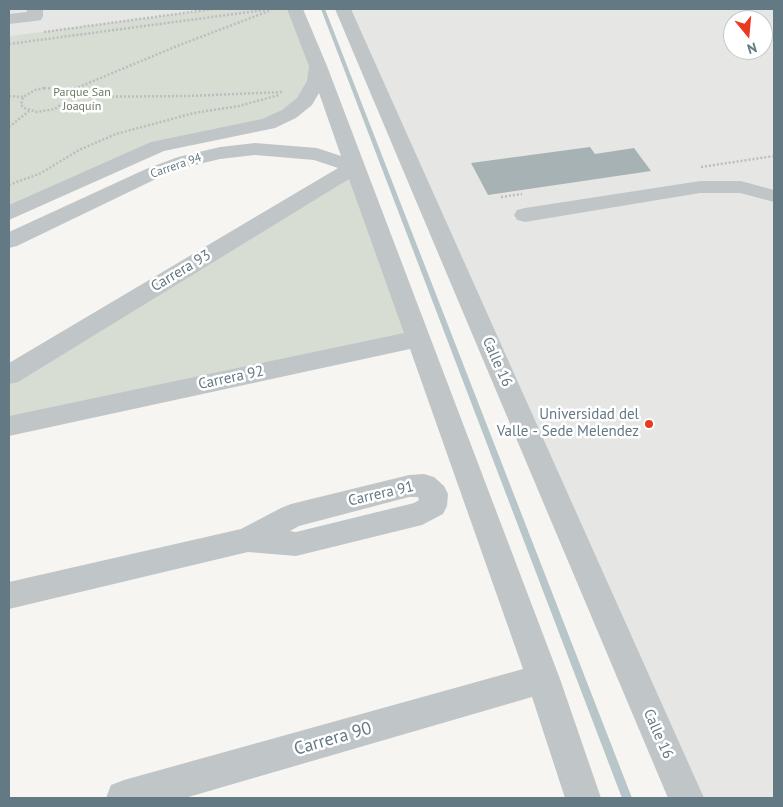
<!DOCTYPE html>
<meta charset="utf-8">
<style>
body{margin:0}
#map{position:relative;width:783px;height:807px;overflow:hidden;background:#f6f5f2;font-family:"PT Sans",sans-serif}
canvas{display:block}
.frame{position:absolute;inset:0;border:10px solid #637984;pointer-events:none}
.north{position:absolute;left:723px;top:10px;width:50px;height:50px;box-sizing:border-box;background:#fff;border:1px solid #c1c9ce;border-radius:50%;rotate:163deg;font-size:14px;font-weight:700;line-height:20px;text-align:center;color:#637984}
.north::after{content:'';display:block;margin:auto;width:18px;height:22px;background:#ea3a1e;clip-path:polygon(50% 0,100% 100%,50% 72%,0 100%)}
</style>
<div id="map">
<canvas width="783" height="807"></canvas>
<div class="frame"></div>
<div class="north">N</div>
</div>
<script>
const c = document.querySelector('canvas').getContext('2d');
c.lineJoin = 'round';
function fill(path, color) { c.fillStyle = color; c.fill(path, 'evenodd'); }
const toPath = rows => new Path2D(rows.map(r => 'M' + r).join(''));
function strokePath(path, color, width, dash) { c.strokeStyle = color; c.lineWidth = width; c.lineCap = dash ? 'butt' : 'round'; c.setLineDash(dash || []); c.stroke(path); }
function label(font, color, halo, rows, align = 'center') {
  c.font = font + ' "PT Sans",sans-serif'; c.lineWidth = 5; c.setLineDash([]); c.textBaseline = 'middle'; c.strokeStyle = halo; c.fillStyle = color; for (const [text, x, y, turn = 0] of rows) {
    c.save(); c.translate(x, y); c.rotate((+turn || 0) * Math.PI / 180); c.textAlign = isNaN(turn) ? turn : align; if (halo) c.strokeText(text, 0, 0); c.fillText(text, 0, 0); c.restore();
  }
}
fill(toPath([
 [9,9,213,9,9,36],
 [343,9,774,9,774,798,686,798],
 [733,20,763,20,763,50,733,50]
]), '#e6e7e5');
fill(toPath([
 [213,9,295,9,318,66,289,114,182,140,9,213,9,36],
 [354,167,418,339,9,426,9,375]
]), '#d7ddd3');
fill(toPath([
 [321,9,325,9,632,798,622,798,321,9]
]), '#b8c6c9');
fill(toPath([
 [590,147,595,154,634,148,651,171,488,195,471,163]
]), '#a7b2b5');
strokePath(toPath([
 [44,32,213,9],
 [9,44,272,9],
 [44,88,59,89,67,92,66,101,55,109,37,112,24,108,21,105,23,97,35,90,44,88],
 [67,92,177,46,269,11],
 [9,96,23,97],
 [68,97,187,96,284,92],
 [9,127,29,111],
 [701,167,774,156],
 [9,185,41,173,79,150,116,134,194,113,239,106,279,95],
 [501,197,522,194]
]), '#babec0', 2.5, [2, 2]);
fill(toPath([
 [27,9,43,9,43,16,41,20,35,21,9,24,9,14,27,12,27,9],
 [287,9,303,9,327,66,560,679,601,798,565,798,532,697,185,798,106,798,111,785,124,780,523,669,410,349,9,436,9,416,404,333,349,179,18,382,9,384,9,363,338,168,314,160,255,155,220,159,191,166,160,177,17,246,9,248,9,232,146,169,178,157,220,147,255,143,317,148,341,156,319,93,312,105,296,118,275,128,164,151,9,220,9,205,151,142,262,119,282,110,297,98,307,81,309,66,287,9],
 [335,9,351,9,704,798,668,798,335,9],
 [700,181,741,181,774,190,774,202,740,193,700,193,525,222,517,220,514,215,517,210,525,208,700,181],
 [424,474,434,477,444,486,448,494,447,506,443,514,422,525,296,556,248,552,9,609,9,582,241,529,281,508,291,504,409,475,424,474],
 [409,497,418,497,419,500,414,503,296,532,290,531,299,526,409,497]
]), '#c0c6c8');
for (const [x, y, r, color] of [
 [649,424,5,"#ea3a1e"]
]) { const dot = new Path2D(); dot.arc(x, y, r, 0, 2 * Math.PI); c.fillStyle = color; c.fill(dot); strokePath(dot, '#fff', 2); }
label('12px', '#6a7b62', '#fff', [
 ["Parque San",82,93],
 ["Joaquín",82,107]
]);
label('12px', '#637984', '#fff', [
 ["Carrera 94",176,166,-19]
]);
label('15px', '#637984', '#fff', [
 ["Carrera 93",181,271,-31],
 ["Calle 16",497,362,66],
 ["Carrera 92",231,378,-12],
 ["Carrera 91",381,494,-13],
 ["Calle 16",658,734,66]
]);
label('15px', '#637984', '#fff', [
 ["Universidad del",639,415],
 ["Valle - Sede Melendez",639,432]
], 'right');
label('18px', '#637984', '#fff', [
 ["Carrera 90",333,739,-16]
]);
</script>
